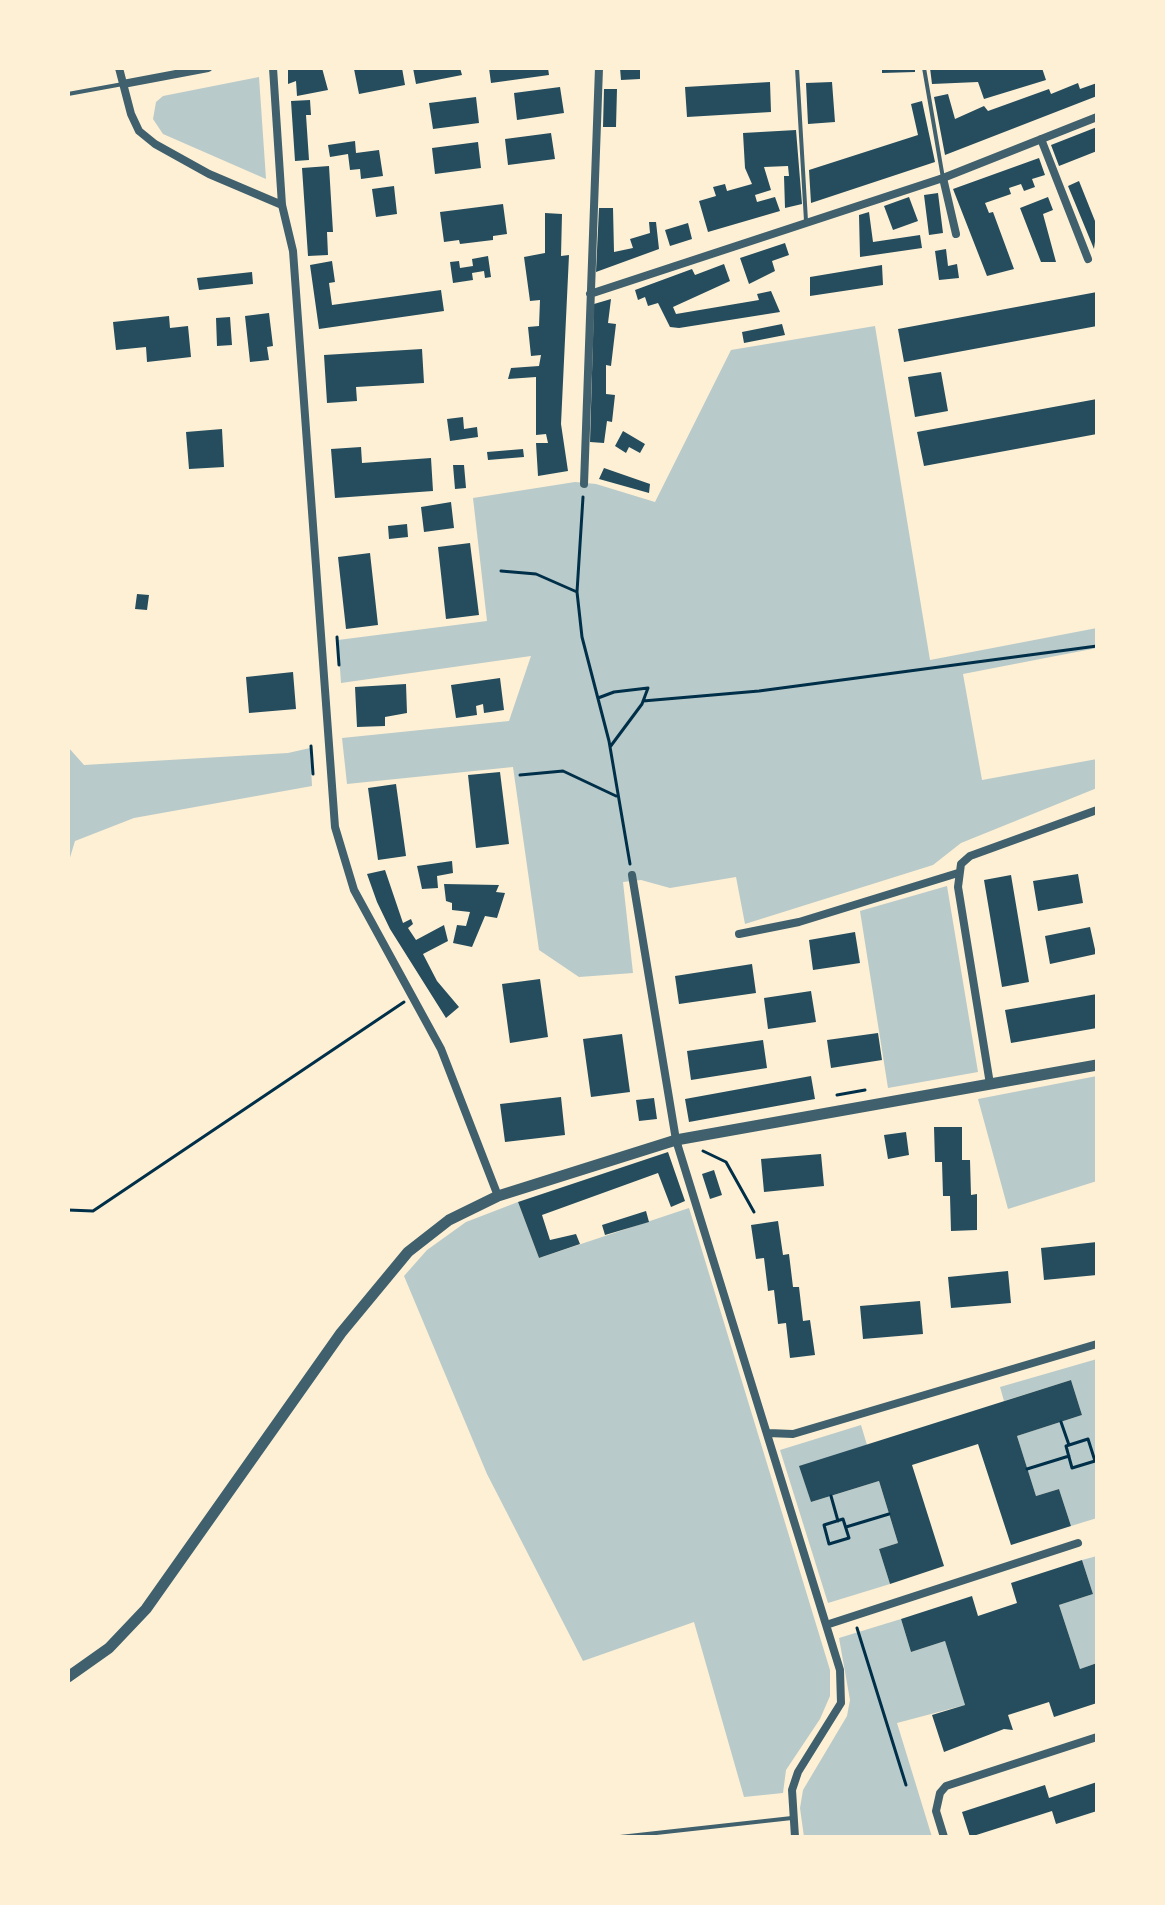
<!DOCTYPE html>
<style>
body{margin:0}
#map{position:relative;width:1165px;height:1905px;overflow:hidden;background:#fdf0d5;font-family:Arial,sans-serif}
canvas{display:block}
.frame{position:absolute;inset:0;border:70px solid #fdf0d5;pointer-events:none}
</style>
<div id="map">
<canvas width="1165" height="1905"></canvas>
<div class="frame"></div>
</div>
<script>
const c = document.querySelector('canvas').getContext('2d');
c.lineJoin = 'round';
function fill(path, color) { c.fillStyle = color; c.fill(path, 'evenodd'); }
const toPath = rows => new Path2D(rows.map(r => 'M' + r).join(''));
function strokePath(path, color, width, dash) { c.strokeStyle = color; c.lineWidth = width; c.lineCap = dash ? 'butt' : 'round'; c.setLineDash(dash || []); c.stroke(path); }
fill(toPath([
 [259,77,266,179,163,134,153,119,156,102,163,96],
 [875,326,930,660,1097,628,1097,648,963,674,982,780,1097,759,1097,788,961,843,933,865,745,924,736,877,670,888,641,880,623,882,633,973,579,977,539,950,513,767,347,784,342,738,509,721,531,656,341,683,338,640,487,621,473,498,575,482,596,484,655,502,731,350],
 [68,747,84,765,288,753,310,748,312,786,134,818,75,841,68,864],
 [947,886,978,1072,888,1088,860,911],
 [1097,1076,1097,1181,1008,1209,978,1099],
 [518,1202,539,1258,689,1208,830,1670,830,1696,820,1719,786,1770,783,1793,744,1797,694,1622,583,1661,487,1474,404,1276,427,1250,466,1222],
 [1097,1359,1097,1518,1071,1526,1059,1489,1036,1496,1017,1436,1082,1415,1071,1380,1004,1401,1000,1387],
 [861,1425,867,1445,800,1467,811,1502,879,1481,898,1543,879,1549,890,1584,828,1603,780,1450],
 [1097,1556,1097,1663,1080,1669,1059,1605,1093,1594,1082,1560],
 [901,1619,911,1652,945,1641,965,1705,897,1723,932,1837,804,1837,800,1808,803,1790,847,1716,850,1700,839,1638]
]), '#b9caca');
fill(toPath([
 [298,68,322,68,328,90,297,96,296,81,288,84,288,70],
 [359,68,402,68,405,85,359,94,354,69],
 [413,68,460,68,462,75,416,84],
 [489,68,548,68,549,75,491,83],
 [620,68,640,68,640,79,621,80],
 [882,68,915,68,915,72,882,73],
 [930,68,1042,68,1046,80,984,99,978,82,932,84],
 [770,82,771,112,687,117,685,87],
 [832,82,835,122,808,124,806,83],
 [1078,83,1080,89,1097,83,1097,96,945,155,934,97,948,94,955,119,984,106,988,111,1049,89,1051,94],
 [560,87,564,113,517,120,514,93],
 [604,89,617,89,616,127,603,127],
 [476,97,479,123,433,129,429,103],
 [310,100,311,115,306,115,309,160,295,161,291,101],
 [922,101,935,162,811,203,809,170,918,135,911,104],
 [1097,127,1097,151,1059,166,1051,145],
 [796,130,802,204,785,208,784,176,789,176,788,166,764,167,771,190,755,195,757,202,775,197,780,211,708,232,699,201,716,196,713,187,725,184,727,191,752,184,745,168,743,133],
 [551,133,555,159,508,165,505,139],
 [355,141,356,153,379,150,383,176,361,179,360,169,350,170,348,154,330,157,328,145],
 [478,142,481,168,435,174,432,148],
 [1039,158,1045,175,1032,179,1035,187,1024,191,1021,184,1009,188,1011,194,985,203,989,213,993,212,1014,269,987,276,953,189],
 [329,166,333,232,327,232,328,255,308,256,302,168],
 [1079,181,1097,226,1094,249,1068,186],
 [394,186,397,214,376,217,372,189],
 [938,193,943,233,929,235,924,195],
 [909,197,918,221,893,230,884,206],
 [1048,197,1053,210,1043,214,1056,262,1041,262,1020,208],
 [503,204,507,234,493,236,493,240,460,244,459,240,444,242,440,212],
 [599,208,613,208,614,252,633,248,630,239,650,233,649,222,656,222,659,249,596,272],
 [869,212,873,242,920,235,922,248,860,257,859,215],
 [545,213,562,214,561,256,569,255,561,424,568,471,538,476,536,443,548,443,546,434,536,435,536,377,508,379,511,368,539,366,541,355,531,356,528,327,539,326,540,300,530,301,524,257,545,253],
 [688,223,692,239,670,246,665,230],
 [785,243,789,255,772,261,775,271,749,284,740,258],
 [946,249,948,266,957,264,959,278,939,280,935,251],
 [488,256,491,277,485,278,484,271,472,273,473,280,453,283,450,262,459,261,460,268,473,266,472,259],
 [332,261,335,282,329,283,332,305,441,290,444,311,319,329,310,265],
 [724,264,730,281,673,307,676,314,759,300,757,294,771,291,780,312,679,328,670,327,658,303,648,306,645,297,638,300,635,290,692,269,695,275],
 [882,265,883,285,810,296,810,277],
 [252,272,253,284,199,290,197,278],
 [1097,292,1097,326,904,362,898,329],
 [611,299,608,323,616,324,611,366,606,365,606,394,615,395,612,422,607,421,604,443,590,442,594,304],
 [269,313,273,346,267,347,269,360,250,362,245,316],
 [169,316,170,328,188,326,191,357,147,362,146,347,116,350,113,322],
 [230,317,232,345,217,346,216,318],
 [782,324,785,335,744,343,742,332],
 [422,349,424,383,356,387,357,401,327,403,324,355],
 [941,372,948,411,915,417,908,377],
 [1097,399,1097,434,924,466,917,432],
 [463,417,464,429,477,427,478,437,450,441,447,419],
 [222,429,224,467,189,469,186,432],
 [623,431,645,444,640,453,629,447,626,453,615,446],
 [361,447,362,463,431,458,433,491,335,498,331,449],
 [523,449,524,457,488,460,487,452],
 [453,465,464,465,466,488,455,489],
 [604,468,650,484,649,493,599,479],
 [451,502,454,528,424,532,421,507],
 [407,524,408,537,389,539,388,526],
 [470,543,479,615,446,619,438,547],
 [370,553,378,625,346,629,338,557],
 [137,594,149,595,147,610,135,609],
 [293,672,296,709,249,713,246,677],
 [500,678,504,710,484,713,483,704,476,706,477,715,456,718,451,685],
 [406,684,407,713,385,717,385,726,357,727,355,687],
 [500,772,509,844,476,848,468,775],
 [396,784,406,856,378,860,368,788],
 [452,861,453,873,437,876,438,888,422,889,417,866],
 [385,870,403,923,411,919,413,924,408,928,416,940,444,925,448,941,423,954,437,981,459,1007,446,1018,390,929,377,902,367,874],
 [1078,874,1083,903,1038,911,1033,881],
 [1011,875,1029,982,1002,987,984,880],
 [444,884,499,885,496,892,505,893,497,918,485,916,472,947,453,943,457,925,466,926,470,912,452,910,452,903,446,901],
 [1090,927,1096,954,1050,964,1045,936],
 [855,932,860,963,813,970,809,940],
 [752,964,756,993,679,1004,675,976],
 [540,979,548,1037,510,1043,502,984],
 [811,991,816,1022,768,1029,764,998],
 [1097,994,1097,1028,1011,1043,1005,1010],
 [878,1033,882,1060,831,1068,827,1040],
 [622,1034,630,1092,591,1097,583,1039],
 [763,1040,767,1068,691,1080,687,1051],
 [811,1076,815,1099,689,1122,685,1099],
 [561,1097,565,1135,505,1142,500,1104],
 [654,1098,657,1119,639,1121,636,1100],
 [934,1127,962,1127,962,1160,970,1160,971,1195,977,1194,977,1230,951,1231,950,1196,943,1196,942,1162,935,1162],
 [906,1132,909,1155,888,1159,884,1135],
 [668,1152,685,1201,671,1207,658,1173,542,1215,550,1240,576,1234,580,1244,539,1258,518,1202],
 [821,1154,824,1186,764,1192,761,1159],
 [714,1170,722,1195,710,1199,702,1174],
 [646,1211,649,1222,605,1235,602,1225],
 [778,1221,783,1255,789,1254,793,1287,799,1287,803,1321,810,1320,815,1355,790,1358,786,1323,778,1324,774,1290,768,1291,764,1258,756,1259,751,1225],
 [1097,1242,1097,1275,1044,1280,1041,1248],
 [1008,1271,1011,1303,951,1308,948,1277],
 [920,1301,923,1334,863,1339,860,1306],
 [1071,1380,1082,1415,1017,1436,1036,1496,1059,1489,1071,1526,1011,1545,978,1444,912,1465,944,1566,890,1584,879,1549,898,1543,879,1481,811,1502,799,1466],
 [1082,1560,1093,1594,1059,1605,1080,1669,1097,1663,1097,1703,1054,1717,1049,1702,1008,1715,1013,1730,1004,1729,944,1752,932,1715,965,1705,945,1641,911,1652,901,1619,972,1596,978,1616,1017,1603,1011,1583],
 [1097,1782,1097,1811,1056,1824,1052,1811,970,1837,962,1812,1045,1785,1049,1798]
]), '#264d5e');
strokePath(toPath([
 [583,497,577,592,582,637,609,741,630,864],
 [501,571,536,574,577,592],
 [337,637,339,665],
 [598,698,614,692,648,688,642,704,610,747],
 [643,701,759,691,1097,646],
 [311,746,313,774],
 [520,775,563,771,616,796],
 [837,1095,865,1090],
 [703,1151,726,1162,754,1212],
 [68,1210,93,1211,404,1002],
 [1061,1422,1069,1445],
 [1088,1439,1095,1461,1072,1468,1066,1446,1088,1439],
 [1027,1469,1069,1456],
 [831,1496,838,1521],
 [843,1519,849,1538,829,1544,824,1525,843,1519],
 [846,1527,889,1514],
 [857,1628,906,1785]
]), '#003049', 3);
strokePath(toPath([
 [797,68,806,221],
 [924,68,943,178],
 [68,94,123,84],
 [620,1837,792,1818]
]), '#3f606c', 4);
strokePath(toPath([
 [119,68,131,114,139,131,155,144,209,174,282,205],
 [273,68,282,205,293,251,335,827,354,890,441,1049,498,1196],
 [123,84,208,68],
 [1041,139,1088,259],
 [943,178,956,234],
 [590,294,943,178,1097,117],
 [584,484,599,68],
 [632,875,676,1140,840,1670,841,1703,798,1772,792,1790,795,1837],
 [739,934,799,922,958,873],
 [990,1084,958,887,961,864,970,856,1097,810],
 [768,1433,793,1434,1097,1344],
 [826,1625,1078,1543],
 [944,1837,936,1811,940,1793,946,1786,1097,1737]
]), '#3f606c', 8);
strokePath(toPath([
 [68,1677,109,1648,146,1609,341,1333,408,1252,449,1220,498,1196,676,1140,1097,1065]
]), '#3f606c', 11);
</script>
